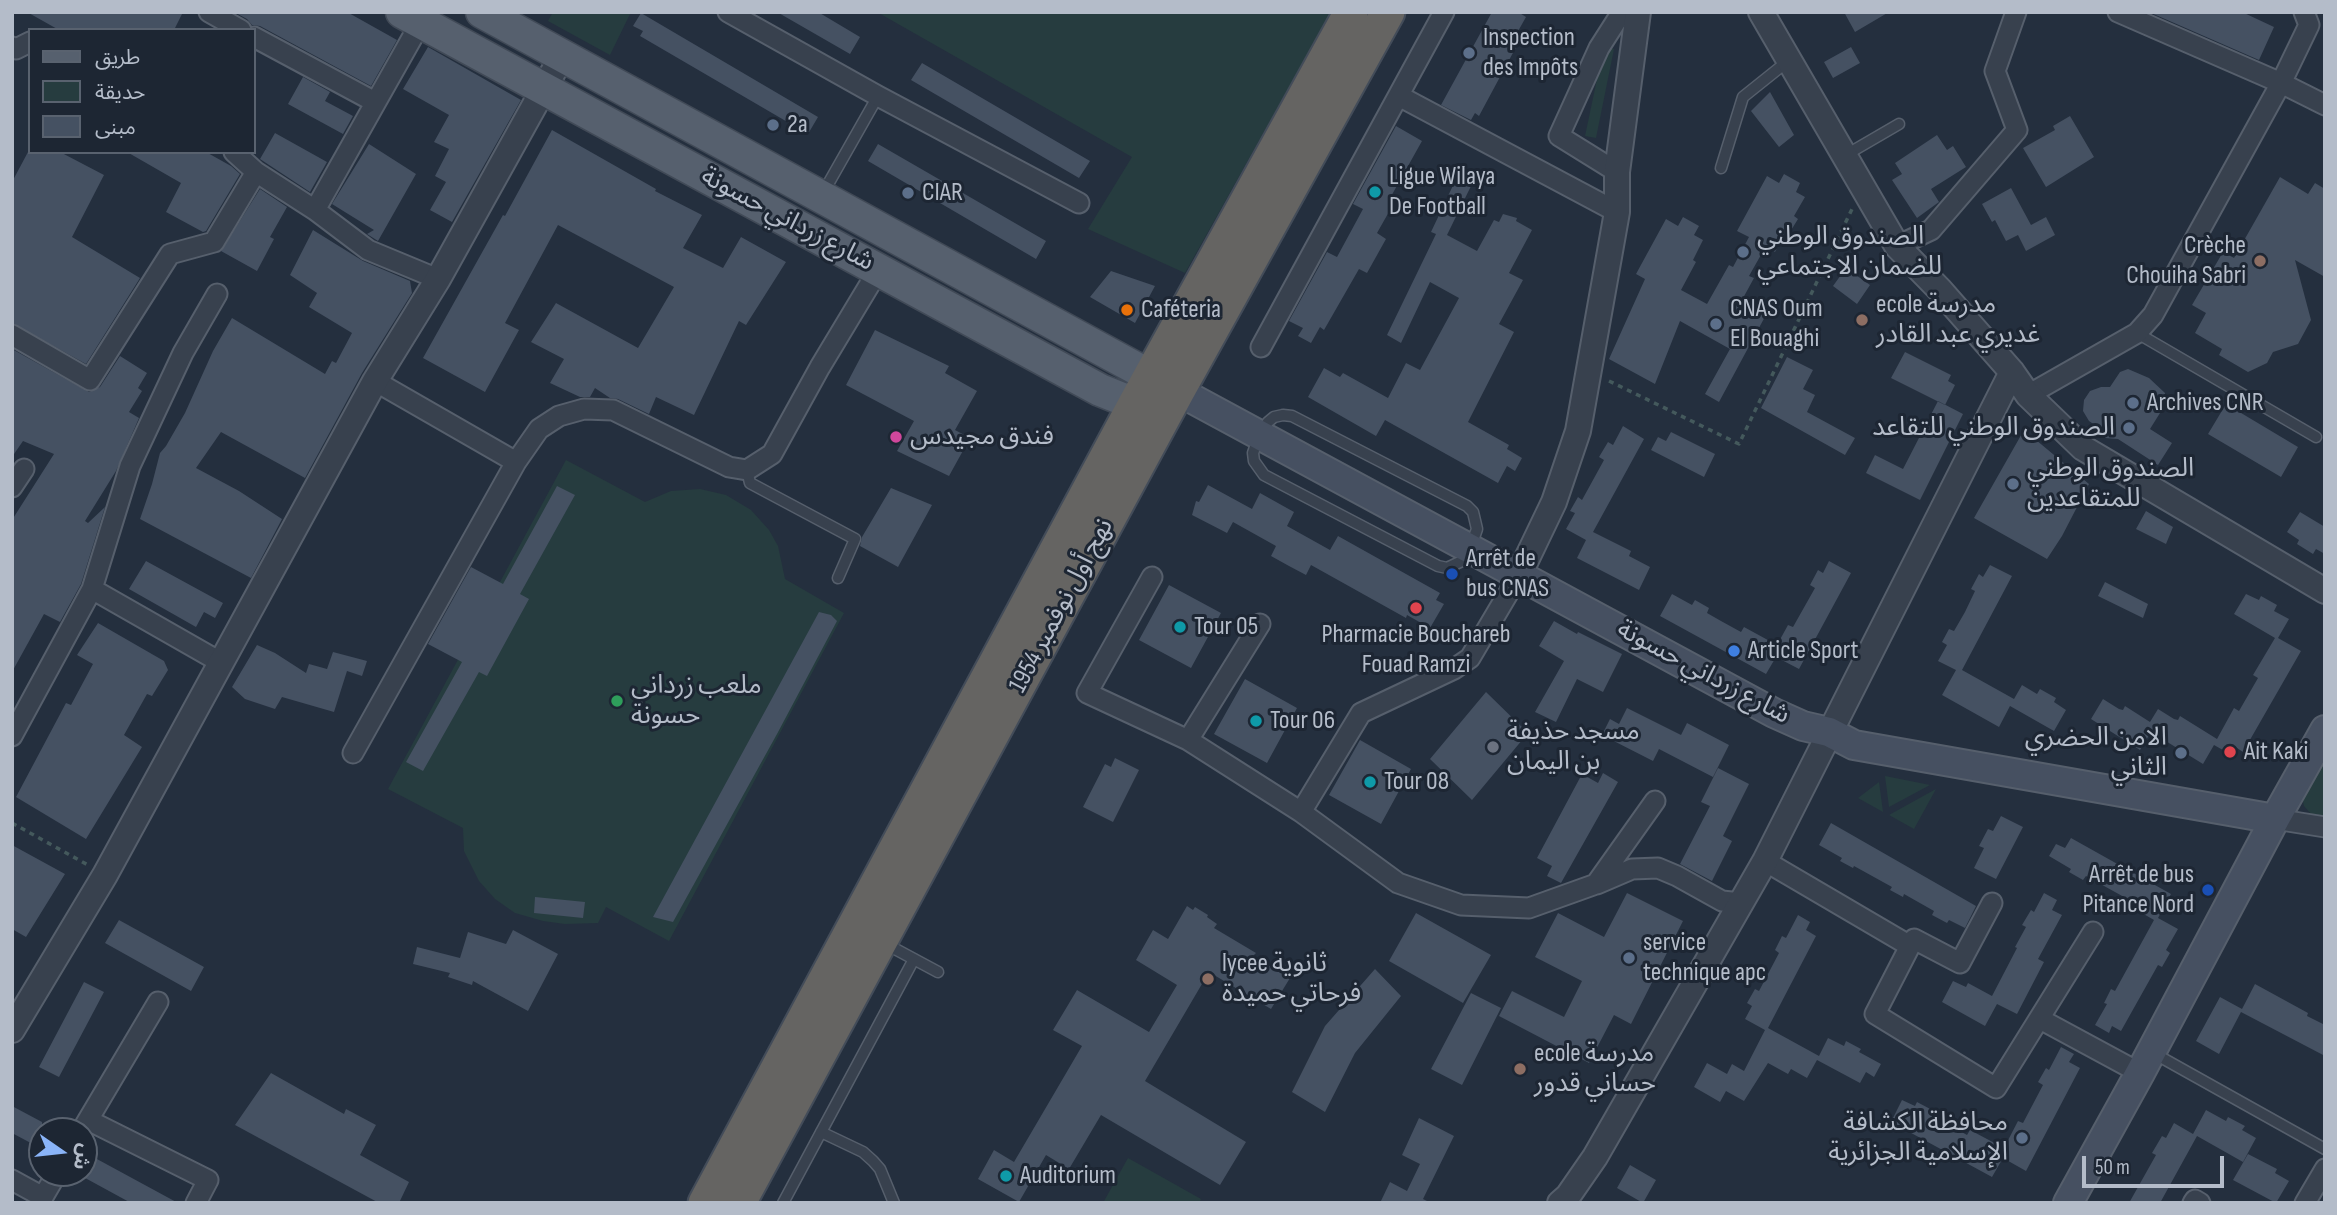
<!DOCTYPE html>
<meta charset="utf-8">
<style>
body{margin:0}
#map{position:relative;width:2337px;height:1215px;overflow:hidden;background:#242f3e;font-family:"Sofia Sans Condensed","Noto Sans Arabic",sans-serif}
canvas{display:block}
.frame{position:absolute;inset:0;border:14px solid #b4bcc9;pointer-events:none}
.legend{position:absolute;left:28px;top:28px;width:228px;height:126px;box-sizing:border-box;background:#1d2633;border:2px solid #59626f;margin:0;padding:9px 12px;list-style:none;font-size:21px;color:#b4bcc9}
.legend li{display:flex;align-items:center;gap:14px;height:35px}
.legend b{width:35px;border:2px solid #59626f}
.north{position:absolute;left:28px;top:1117px;width:70px;height:70px;box-sizing:border-box;background:#1d2633;border:2px solid #59626f;border-radius:50%;rotate:104deg;font-size:19px;font-weight:700;line-height:28px;text-align:center;color:#b4bcc9}
.north::after{content:'';display:block;margin:auto;width:24px;height:32px;background:#8ab4f8;clip-path:polygon(50% 0,100% 100%,50% 72%,0 100%)}
.scale{position:absolute;left:2082px;top:1156px;width:142px;height:32px;box-sizing:border-box;border:4px solid #b4bcc9;border-top:0;padding-left:9px;font-size:21px;line-height:24px;white-space:nowrap;color:#b4bcc9;-webkit-text-stroke:5px #1d2633;paint-order:stroke}
</style>
<div id="map">
<canvas width="2337" height="1215"></canvas>
<div class="frame"></div>
<ul class="legend">
<li><b style="height:9px;background:#56606e"></b>طريق</li>
<li><b style="height:19px;background:#263c3f"></b>حديقة</li>
<li><b style="height:19px;background:#455162"></b>مبنى</li>
</ul>
<div class="north">ش</div>
<div class="scale">50 m</div>
</div>
<script>
const c = document.querySelector('canvas').getContext('2d');
c.lineJoin = 'round';
function fill(path, color) { c.fillStyle = color; c.fill(path, 'evenodd'); }
const toPath = rows => new Path2D(rows.map(r => 'M' + r).join(''));
function strokePath(path, color, width, dash) { c.strokeStyle = color; c.lineWidth = width; c.lineCap = dash ? 'butt' : 'round'; c.setLineDash(dash || []); c.stroke(path); }
function label(font, color, halo, rows, align = 'center') {
  c.font = font + ' "Sofia Sans Condensed","Noto Sans Arabic",sans-serif'; c.lineWidth = 6; c.setLineDash([]); c.textBaseline = 'middle'; c.strokeStyle = halo; c.fillStyle = color; for (const [text, x, y, turn = 0] of rows) {
    c.save(); c.translate(x, y); c.rotate((+turn || 0) * Math.PI / 180); c.textAlign = isNaN(turn) ? turn : align; if (halo) c.strokeText(text, 0, 0); c.fillText(text, 0, 0); c.restore();
  }
}
fill(toPath([
 [553,12,631,12,610,55,548,21],
 [877,12,1331,12,1185,273,1088,229,1132,157],
 [1604,46,1614,49,1596,138,1585,136],
 [566,460,645,502,671,491,700,489,726,495,751,510,769,530,778,546,785,579,844,613,669,941,606,907,598,923,565,924,543,921,515,913,495,899,479,881,464,851,463,828,388,789],
 [2325,754,2325,816,2311,814,2304,806,2303,801,2305,794],
 [1885,776,1930,785,1889,807],
 [1879,782,1883,812,1858,798],
 [1936,789,1914,829,1889,815],
 [1128,1158,1201,1199,1199,1203,1103,1203]
]), '#263c3f');
fill(toPath([
 [27,12,183,12,174,30,59,30],
 [234,12,347,12,397,40,371,86,260,26,252,25,247,19],
 [777,12,818,12,860,37,850,54],
 [1492,12,1518,12,1526,17,1517,33,1522,36,1479,116,1475,113,1471,120,1441,105],
 [1844,12,1889,12,1855,32],
 [2149,12,2242,12,2274,27,2259,60],
 [641,13,818,117,808,134,640,36,643,31,633,26],
 [428,47,521,100,452,222,430,210,446,182,435,176,449,149,434,142,449,115,403,89],
 [1851,47,1860,63,1833,78,1824,62],
 [922,63,1090,161,1079,178,911,80],
 [303,77,330,92,325,101,353,116,343,134,288,104],
 [1770,92,1794,135,1779,147,1751,111],
 [2070,116,2094,157,2046,187,2023,148,2055,130,2053,126],
 [1396,126,1422,141,1389,200,1394,203,1377,233,1386,239,1367,273,1359,269,1324,330,1320,327,1311,343,1298,336,1303,328,1289,321,1327,252,1337,257,1363,209,1353,204],
 [552,130,656,189,655,191,702,215,683,248,723,268,741,237,786,262,746,325,739,321,694,415,656,397,649,414,618,399,610,398,595,388,590,397,580,397,550,383,564,359,531,342,556,303,638,348,674,287,558,225,505,323,519,330,485,392,423,358,503,215,505,216],
 [275,133,327,162,310,192,260,159],
 [1937,135,1947,150,1953,146,1966,167,1931,189,1939,202,1917,218,1892,180,1902,174,1895,163],
 [369,144,416,174,378,241,367,234,374,230,332,204],
 [878,144,1046,241,1036,259,868,161],
 [28,152,60,152,104,175,72,237,140,278,86,364,12,323,12,182],
 [127,152,206,152,231,166,240,174,206,231,203,232,166,212,181,183],
 [1784,174,1800,183,1796,192,1805,197,1794,216,1798,219,1790,232,1786,230,1775,252,1766,246,1749,276,1754,278,1742,300,1767,313,1719,402,1705,394,1730,349,1680,321,1655,384,1609,359,1645,279,1636,274,1666,219,1678,226,1683,217,1699,226,1694,235,1703,240,1693,260,1696,262,1681,290,1707,304,1729,265,1733,267,1749,237,1737,231,1767,176,1779,183],
 [1457,177,1472,184,1447,235,1477,251,1494,220,1499,222,1503,214,1517,218,1516,221,1532,230,1509,273,1523,280,1499,324,1514,332,1468,422,1509,445,1507,449,1522,458,1515,471,1507,466,1498,483,1385,420,1376,436,1308,397,1324,368,1340,377,1343,373,1388,398,1406,363,1420,370,1459,298,1430,282,1401,343,1387,335,1436,234,1431,232],
 [2280,177,2308,194,2315,183,2325,189,2325,277,2295,260,2311,320,2298,344,2273,352,2267,363,2248,372,2219,355,2222,349,2195,333,2206,313,2192,305,2223,252,2234,258],
 [2011,188,2031,225,2046,217,2055,235,2026,251,2018,235,2006,241,1995,220,1992,222,1982,204],
 [260,189,287,207,270,237,274,239,257,271,221,251],
 [313,230,363,261,410,281,412,293,362,373,305,478,221,432,196,468,239,491,282,519,251,578,140,519,152,484,160,453,166,446,185,413,213,351,232,318,325,374,332,361,336,363,352,333,309,307,317,293,290,275],
 [1846,268,1870,285,1857,304,1833,286],
 [1111,271,1155,286,1135,323,1090,297],
 [875,330,949,366,945,373,977,391,955,430,970,438,949,476,897,451,914,421,846,385],
 [12,349,89,392,100,387,120,356,147,373,138,388,142,391,129,412,139,418,116,471,85,521,88,523,105,507,81,584,60,622,44,614,12,672,12,520,54,454,23,441,12,457],
 [1905,352,1951,375,1948,381,1955,385,1945,405,1891,378],
 [1787,357,1813,370,1803,389,1815,395,1807,412,1855,438,1845,455,1761,408],
 [2128,369,2149,378,2165,393,2165,405,2150,429,2172,443,2158,465,2118,439,2105,438,2102,430,2089,421,2083,411,2084,400,2090,391,2101,387,2110,387,2120,372],
 [1938,401,1963,414,1920,500,1866,473,1875,455,1903,469],
 [2226,404,2298,447,2281,477,2208,434],
 [1623,426,1644,439,1593,532,1631,551,1629,556,1650,567,1639,590,1577,558,1586,540,1566,529,1575,513,1570,511,1578,497,1582,500,1604,460,1599,457,1608,442,1613,445],
 [2024,430,2089,484,2062,536,2047,559,1974,518],
 [1671,432,1715,454,1704,477,1651,450,1658,437,1666,441],
 [1208,485,1252,509,1260,493,1294,512,1287,526,1330,550,1338,536,1440,593,1436,600,1444,604,1430,628,1407,615,1406,618,1311,565,1306,575,1289,566,1271,556,1276,546,1233,522,1227,533,1192,515,1196,501,1199,502],
 [557,486,575,495,520,594,529,599,487,676,479,672,423,771,406,762,462,662,428,644,471,567,503,584],
 [891,488,932,505,898,567,860,546,862,537],
 [2146,511,2173,527,2166,544,2136,529],
 [2300,512,2325,527,2325,554,2316,549,2313,554,2297,544,2299,540,2287,532],
 [146,561,223,603,215,618,204,612,196,627,129,589],
 [1829,561,1851,573,1799,669,1776,657,1766,674,1660,616,1672,594,1692,605,1695,600,1709,608,1707,613,1721,621,1741,632,1744,627,1777,645,1788,625,1793,627,1815,588,1810,585,1818,570,1823,573],
 [1990,565,2012,576,1962,670,2014,699,2022,685,2037,694,2040,689,2056,698,2054,702,2066,710,2054,731,2010,706,1999,727,1942,695,1956,670,1938,661,1947,645,1942,642,1949,629,1954,631,1965,612,1975,591,1971,589,1979,574,1983,577],
 [2105,582,2148,604,2143,618,2098,596],
 [1169,585,1221,613,1191,668,1139,640],
 [2246,594,2259,600,2261,596,2277,605,2274,611,2289,619,2278,638,2301,651,2243,752,2234,746,2230,754,2214,745,2203,764,2151,732,2140,750,2091,719,2103,699,2119,709,2123,710,2125,706,2150,722,2158,709,2174,719,2178,720,2180,716,2217,739,2234,708,2239,711,2258,678,2253,675,2275,638,2234,614],
 [819,612,831,615,837,621,777,734,673,922,653,917],
 [1554,621,1577,634,1578,632,1622,654,1603,692,1577,679,1556,722,1535,712,1564,661,1539,646],
 [98,623,164,661,168,670,152,696,147,694,124,735,142,747,86,839,16,797,66,703,71,705,93,664,77,655],
 [257,645,275,653,306,673,309,664,327,669,333,652,367,661,362,676,347,671,334,712,282,697,275,709,245,699,232,687],
 [1245,679,1297,708,1267,763,1214,734],
 [1486,692,1528,733,1472,800,1430,759],
 [1627,708,1681,735,1687,723,1729,745,1713,777,1659,749,1653,761,1602,735,1610,719,1619,724],
 [1360,740,1411,769,1381,824,1329,795],
 [1115,758,1139,770,1113,822,1083,807,1105,764,1111,767],
 [1718,768,1749,784,1723,836,1732,841,1712,881,1680,864,1710,806,1701,802],
 [1603,773,1618,782,1561,883,1547,876,1552,866,1537,858,1582,774,1598,783],
 [2001,816,2023,827,1996,879,1974,868,1984,848,1979,846,1988,829,1993,831],
 [1831,823,1976,906,1965,928,1949,920,1947,923,1932,915,1934,911,1904,894,1903,897,1890,890,1892,887,1854,866,1853,868,1840,861,1842,858,1819,845],
 [2071,838,2171,894,2158,918,2178,929,2166,950,2170,953,2162,967,2158,965,2121,1031,2112,1026,2109,1033,2095,1025,2107,1004,2104,1003,2111,989,2115,991,2154,920,2121,901,2124,897,2086,876,2083,880,2069,872,2071,869,2049,856,2056,844,2065,848],
 [12,845,65,874,26,937,12,929],
 [1627,893,1683,921,1631,1024,1614,1015,1589,1063,1499,1016,1512,991,1564,1017,1582,981,1535,957,1558,913,1604,937],
 [2044,893,2057,900,2052,910,2062,915,2038,959,2044,962,2017,1014,1997,1004,1985,1026,1942,1002,1953,981,1966,987,1968,983,1992,996,2017,948,2015,947,2026,927,2022,925,2031,910,2034,912],
 [535,897,585,902,583,918,534,913],
 [1187,906,1193,910,1195,907,1208,915,1207,917,1217,924,1214,928,1256,953,1253,956,1290,978,1271,1009,1209,972,1145,1081,1246,1142,1220,1185,1101,1115,1069,1169,1046,1155,1019,1202,978,1179,994,1150,1014,1162,1082,1046,1053,1030,1077,990,1149,1032,1177,985,1136,960,1153,930,1168,939],
 [1416,913,1491,955,1463,1003,1389,961],
 [1798,915,1810,922,1806,930,1816,936,1768,1028,1819,1056,1828,1038,1844,1046,1846,1041,1861,1049,1859,1052,1881,1064,1874,1077,1866,1072,1860,1083,1817,1060,1807,1078,1791,1069,1788,1074,1768,1063,1744,1101,1726,1091,1720,1102,1694,1087,1707,1063,1727,1074,1732,1064,1744,1071,1765,1030,1745,1019,1752,1006,1747,1003,1755,989,1759,991,1779,953,1775,950,1782,936,1786,938],
 [119,920,204,967,191,991,105,943],
 [513,930,558,954,528,1011,473,981,472,985,448,977,450,973,413,964,417,947,460,958,468,932,506,944],
 [1375,969,1401,996,1355,1053,1325,1112,1292,1092,1325,1026],
 [84,982,104,992,59,1077,39,1067],
 [2255,984,2308,1013,2307,1016,2325,1025,2325,1056,2241,1012,2219,1054,2196,1041,2220,997,2242,1009],
 [1471,993,1501,1008,1462,1085,1431,1069],
 [2061,1047,2074,1054,2069,1062,2080,1068,2026,1171,2003,1158,1992,1177,1891,1122,1902,1100,1915,1106,1917,1102,1934,1111,1932,1115,1967,1135,1970,1130,2004,1148,2018,1121,2023,1123,2043,1085,2038,1082,2046,1068,2049,1070],
 [271,1073,344,1114,346,1109,376,1125,360,1155,409,1182,399,1203,379,1203,235,1125],
 [12,1106,42,1122,42,1149,12,1133],
 [2206,1110,2226,1121,2228,1117,2245,1126,2242,1130,2256,1138,2243,1162,2197,1136,2160,1203,2129,1203,2156,1155,2152,1153,2162,1136,2166,1138,2174,1123,2193,1134],
 [1419,1118,1454,1136,1423,1199,1431,1203,1380,1203,1390,1182,1407,1191,1420,1164,1402,1155],
 [84,1152,178,1203,131,1203,76,1173,87,1173,84,1172],
 [2248,1154,2277,1169,2275,1173,2289,1181,2276,1203,2233,1180],
 [1630,1165,1656,1180,1643,1203,1617,1188]
]), '#455162');
const service = toPath([
 [1844,156,1899,124],
 [1721,168,1743,97,1788,61],
 [823,193,878,96],
 [2137,333,2316,437],
 [1283,415,1292,416,1467,506,1473,512,1477,529,1470,549,1462,561,1447,568,1438,566,1264,475,1254,461,1253,453,1259,436,1268,422,1274,417,1283,415],
 [747,470,750,483,855,539,838,578],
 [884,943,938,972],
 [2155,1054,2325,1149],
 [821,1132,863,1152,873,1161,880,1169,894,1203],
 [783,1203,914,959]
]);
const minor = toPath([
 [209,12,241,30],
 [728,12,878,96,1079,203],
 [2118,12,2281,83,2325,105],
 [254,37,375,102],
 [12,47,16,49,30,42],
 [1399,96,1617,212],
 [234,152,256,172,315,210,368,250,438,279],
 [1617,172,1559,136,1599,48,1622,12],
 [315,210,421,22],
 [1897,246,1931,230,2017,130,1995,71,2016,12],
 [12,335,90,380,170,254,214,242,256,172],
 [1261,347,1444,12],
 [375,381,516,462],
 [2028,395,2137,333,2153,315,2281,83,2309,25,2304,12],
 [12,487,24,469],
 [1152,577,1087,693,1188,740,1301,812,1361,713,1454,669,1470,658,1519,575],
 [92,589,220,662],
 [12,736,92,589,130,466,183,353,217,294],
 [1188,740,1260,624],
 [353,753,516,462,539,429,559,416,584,409,613,410,729,467,747,470,772,454,820,367,879,269],
 [1301,812,1398,883,1461,905,1529,908,1596,884,1655,801],
 [2275,819,2325,827],
 [1765,861,1910,946,1875,1014,1996,1088,2093,932],
 [1597,884,1632,869,1658,868,1677,876,1722,901,1741,903],
 [1910,946,1914,939,1960,963,1992,903],
 [2040,1019,2140,1073],
 [88,1120,208,1180,196,1203],
 [82,1130,158,1002],
 [12,1180,43,1197,57,1173],
 [2193,1203,2195,1200,2200,1203],
 [2305,1203,2325,1169]
]);
const tertiary = toPath([
 [1761,12,1897,246,1940,290,2012,372,2028,395,2083,448,2325,591],
 [1519,575,1554,502,1578,431,1617,212,1617,172,1638,12],
 [12,1030,105,875,375,381,438,279,562,56],
 [1560,1203,1568,1196,1595,1157,1765,861,2012,372]
]);
const secondary = toPath([
 [1178,391,1774,713,1803,726,1829,732,1854,745,2275,819],
 [2068,1203,2140,1073,2275,819,2325,730]
]);
const primary = toPath([
 [402,12,1100,390,1125,400,1160,395],
 [482,12,1174,389]
]);
const trunk = toPath([
 [705,1203,1137,400,1351,12],
 [739,1203,1178,391,1388,12]
]);
strokePath(service, '#565f6c', 13);
strokePath(minor, '#565f6c', 23);
strokePath(tertiary, '#565f6c', 28);
strokePath(secondary, '#565f6c', 32);
strokePath(primary, '#414a57', 35);
strokePath(trunk, '#434c59', 37);
strokePath(toPath([
 [1609,381,1739,444,1852,209],
 [12,823,88,865]
]), '#44595c', 3.5, [5, 5]);
strokePath(service, '#38414e', 10);
strokePath(minor, '#38414e', 19);
strokePath(tertiary, '#38414e', 24);
strokePath(secondary, '#465061', 28);
strokePath(primary, '#56606e', 32);
strokePath(trunk, '#656462', 33);
for (const [x, y, r, color] of [
 [1469,53,7,"#5c6f8a"],
 [773,125,7,"#5c6f8a"],
 [1375,192,7,"#0f9aa8"],
 [908,193,7,"#5c6f8a"],
 [1743,252,7,"#5c6f8a"],
 [2260,261,7,"#8d6e63"],
 [1127,310,7,"#e8710a"],
 [1862,320,7,"#8d6e63"],
 [1716,324,7,"#5c6f8a"],
 [2133,403,7,"#5c6f8a"],
 [2129,428,7,"#5c6f8a"],
 [896,437,7,"#d1479c"],
 [2013,484,7,"#5c6f8a"],
 [1452,574,7,"#1a4fb4"],
 [1416,608,7,"#e0444e"],
 [1180,627,7,"#0f9aa8"],
 [1734,651,7,"#3f7fe0"],
 [617,701,7,"#2e9e5b"],
 [1256,721,7,"#0f9aa8"],
 [1493,747,7,"#6b7280"],
 [2230,752,7,"#e0444e"],
 [2181,753,7,"#5c6f8a"],
 [1370,782,7,"#0f9aa8"],
 [2208,890,7,"#1a4fb4"],
 [1629,958,7,"#5c6f8a"],
 [1208,979,7,"#8d6e63"],
 [1520,1069,7,"#8d6e63"],
 [2022,1138,7,"#5c6f8a"],
 [1006,1176,7,"#0f9aa8"]
]) { const dot = new Path2D(); dot.arc(x, y, r, 0, 2 * Math.PI); c.fillStyle = color; c.fill(dot); strokePath(dot, '#1d2633', 2.5); }
label('26px', '#b4bcc9', '#1d2633', [
 ["Inspection",1483,38],
 ["des Impôts",1483,68],
 ["2a",787,125],
 ["Ligue Wilaya",1389,177],
 ["De Football",1389,207],
 ["CIAR",922,193],
 ["الصندوق الوطني",1757,237],
 ["للضمان الاجتماعي",1757,267],
 ["Crèche",2246,246,"right"],
 ["Chouiha Sabri",2246,276,"right"],
 ["ecole مدرسة",1876,305],
 ["غديري عبد القادر",1876,335],
 ["CNAS Oum",1730,309],
 ["El Bouaghi",1730,339],
 ["Caféteria",1141,310],
 ["Archives CNR",2147,403],
 ["الصندوق الوطني للتقاعد",2115,428,"right"],
 ["فندق مجيدس",910,437],
 ["الصندوق الوطني",2027,469],
 ["للمتقاعدين",2027,499],
 ["Arrêt de",1466,559],
 ["bus CNAS",1466,589],
 ["Tour 05",1194,627],
 ["Pharmacie Bouchareb",1416,635,"center"],
 ["Fouad Ramzi",1416,665,"center"],
 ["Article Sport",1748,651],
 ["ملعب زرداني",631,686],
 ["حسونة",631,716],
 ["Tour 06",1270,721],
 ["مسجد حذيفة",1507,732],
 ["بن اليمان",1507,762],
 ["الامن الحضري",2167,738,"right"],
 ["الثاني",2167,768,"right"],
 ["Ait Kaki",2244,752],
 ["Tour 08",1384,782],
 ["Arrêt de bus",2194,875,"right"],
 ["Pitance Nord",2194,905,"right"],
 ["service",1643,943],
 ["technique apc",1643,973],
 ["lycee ثانوية",1222,964],
 ["فرحاتي حميدة",1222,994],
 ["ecole مدرسة",1534,1054],
 ["حساني قدور",1534,1084],
 ["محافظة الكشافة",2008,1123,"right"],
 ["الإسلامية الجزائرية",2008,1153,"right"],
 ["Auditorium",1020,1176]
], 'left');
label('26px', '#b4bcc9', '#1d2633', [
 ["شارع زرداني حسونة",787,220,28],
 ["نهج أول نوفمبر 1954",1062,606,-62],
 ["شارع زرداني حسونة",1703,673,28]
]);
</script>
